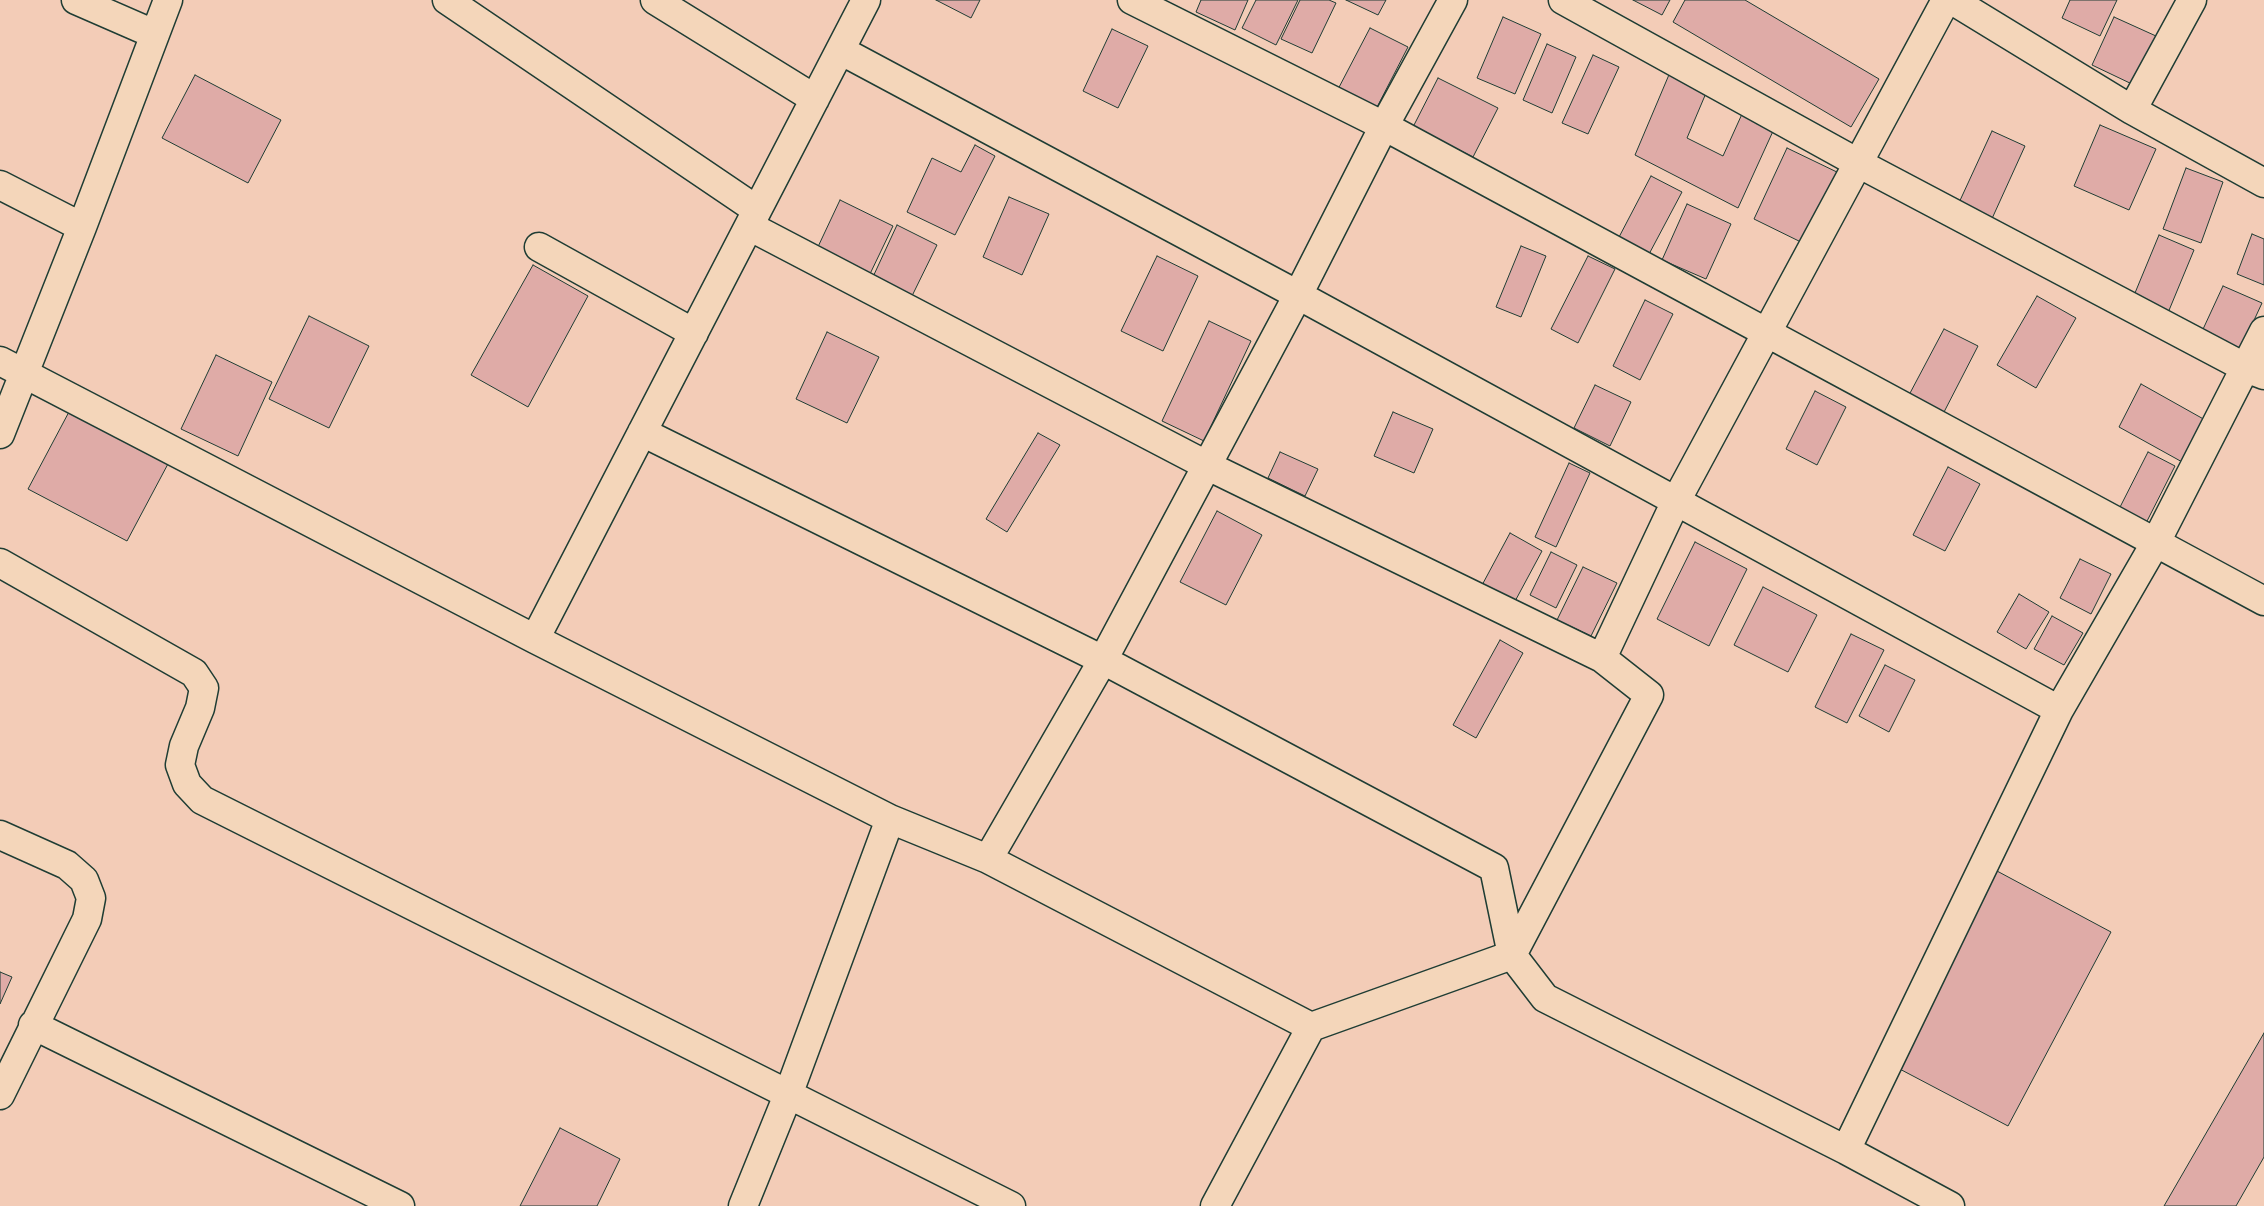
<!DOCTYPE html>
<style>
body{margin:0}
canvas{display:block;background:#f3ccb7}
</style>
<canvas width="2264" height="1206"></canvas>
<script>
const c = document.querySelector('canvas').getContext('2d');
c.lineJoin = 'round';
function fill(path, color) { c.fillStyle = color; c.fill(path, 'evenodd'); }
const toPath = rows => new Path2D(rows.map(r => 'M' + r).join(''));
function strokePath(path, color, width, dash) { c.strokeStyle = color; c.lineWidth = width; c.lineCap = dash ? 'butt' : 'round'; c.setLineDash(dash || []); c.stroke(path); }
const building = toPath([
 [936,0,980,0,971,18,936,0],
 [1201,0,1248,0,1235,30,1196,12,1201,0],
 [1256,0,1298,0,1276,45,1242,28,1256,0],
 [1300,0,1329,0,1336,3,1312,53,1281,39,1300,0],
 [1346,0,1386,0,1378,15,1346,0],
 [1633,0,1670,0,1662,15,1633,0],
 [1685,0,1745,0,1879,79,1851,127,1673,22,1685,0],
 [2070,0,2117,0,2100,36,2062,18,2070,0],
 [1503,17,1541,34,1515,94,1477,78,1503,17],
 [2114,17,2156,36,2134,85,2092,65,2114,17],
 [1370,28,1408,47,1374,113,1336,93,1370,28],
 [1112,29,1148,46,1118,108,1083,91,1112,29],
 [1547,44,1576,57,1552,113,1523,100,1547,44],
 [1593,55,1619,67,1588,134,1562,123,1593,55],
 [1671,70,1709,86,1687,138,1723,156,1742,114,1774,129,1738,208,1635,155,1671,70],
 [195,75,281,120,248,183,162,138,195,75],
 [1438,78,1498,108,1473,157,1413,127,1438,78],
 [2100,125,2156,149,2129,210,2074,186,2100,125],
 [1992,131,2025,146,1990,223,1957,207,1992,131],
 [975,145,995,156,955,235,907,212,932,158,961,172,975,145],
 [1787,148,1841,174,1807,245,1754,219,1787,148],
 [2186,168,2223,182,2201,243,2163,229,2186,168],
 [1651,176,1682,192,1648,256,1618,239,1651,176],
 [1009,197,1049,214,1022,275,983,257,1009,197],
 [840,200,893,226,869,276,816,251,840,200],
 [1687,204,1731,224,1706,279,1662,260,1687,204],
 [897,225,937,245,911,298,872,279,897,225],
 [2252,234,2264,239,2264,285,2237,274,2252,234],
 [2159,235,2194,250,2165,320,2130,305,2159,235],
 [1521,246,1546,256,1521,317,1496,307,1521,246],
 [1157,256,1198,276,1163,351,1121,331,1157,256],
 [1588,256,1615,269,1578,343,1551,329,1588,256],
 [533,265,588,296,528,407,471,375,533,265],
 [2223,286,2262,303,2237,357,2198,340,2223,286],
 [2037,296,2076,318,2036,388,1997,365,2037,296],
 [1645,300,1673,314,1640,380,1613,366,1645,300],
 [309,316,369,346,329,428,269,399,309,316],
 [1209,321,1251,341,1204,441,1162,421,1209,321],
 [1944,329,1978,346,1943,414,1909,395,1944,329],
 [827,332,879,357,847,423,796,399,827,332],
 [216,355,272,382,238,456,181,429,216,355],
 [2141,384,2207,421,2184,463,2119,427,2141,384],
 [1595,385,1631,402,1610,446,1574,428,1595,385],
 [1815,391,1846,407,1817,465,1786,449,1815,391],
 [70,410,169,462,127,541,28,489,70,410],
 [1393,412,1433,429,1414,473,1374,456,1393,412],
 [1038,433,1060,445,1007,532,986,519,1038,433],
 [1280,452,1318,469,1305,496,1268,478,1280,452],
 [2148,452,2175,466,2143,529,2116,515,2148,452],
 [1569,463,1590,473,1556,547,1535,537,1569,463],
 [1948,467,1980,484,1945,551,1913,535,1948,467],
 [1217,511,1262,535,1226,605,1180,582,1217,511],
 [1510,533,1542,551,1513,605,1481,587,1510,533],
 [1695,542,1747,569,1709,646,1657,619,1695,542],
 [1551,552,1577,565,1556,608,1530,595,1551,552],
 [2080,559,2111,574,2091,614,2060,598,2080,559],
 [1583,567,1617,583,1591,636,1557,620,1583,567],
 [1763,587,1817,615,1788,672,1734,645,1763,587],
 [2019,594,2049,612,2026,649,1997,632,2019,594],
 [2052,616,2083,633,2064,665,2034,649,2052,616],
 [1851,634,1884,650,1847,723,1815,707,1851,634],
 [1500,640,1523,653,1476,738,1453,725,1500,640],
 [1885,665,1915,680,1889,732,1859,716,1885,665],
 [1997,871,2111,932,2008,1126,1894,1066,1997,871],
 [0,972,12,977,0,1004,0,972],
 [2264,1033,2264,1157,2236,1206,2164,1206,2264,1033],
 [560,1128,620,1159,597,1206,520,1206,560,1128]
]);
fill(building, '#dfaba7');
strokePath(building, '#1f3d34', 1);
const minor = toPath([
 [76,0,154,34],
 [447,0,757,210],
 [655,0,815,99],
 [1132,0,1384,126,2264,601],
 [1563,0,1858,163,2246,368,2264,375],
 [1952,0,2132,110,2264,183],
 [840,50,1298,295,2059,710],
 [2132,110,2192,0],
 [0,185,82,227],
 [749,226,1208,466,1602,658],
 [539,247,694,333],
 [0,361,535,639,890,819,988,859,1311,1027],
 [642,432,1103,660,1494,868,1512,955,1545,998,1846,1150,1950,1206],
 [0,434,82,227,168,0],
 [0,563,194,673,204,688,200,708,184,746,180,765,187,784,202,800,1011,1206],
 [535,639,866,0],
 [0,835,67,865,84,880,91,898,87,919,0,1095],
 [988,859,1103,660,1298,295,1384,126,1453,0],
 [33,1025,400,1206],
 [1846,1150,2059,710,2156,542,2264,331],
 [743,1206,788,1095,890,819],
 [1215,1206,1311,1027,1512,955,1649,695,1602,658,1676,501,1946,0]
]);
strokePath(minor, '#1f3d34', 31);
strokePath(minor, '#f4d6ba', 28);
</script>
